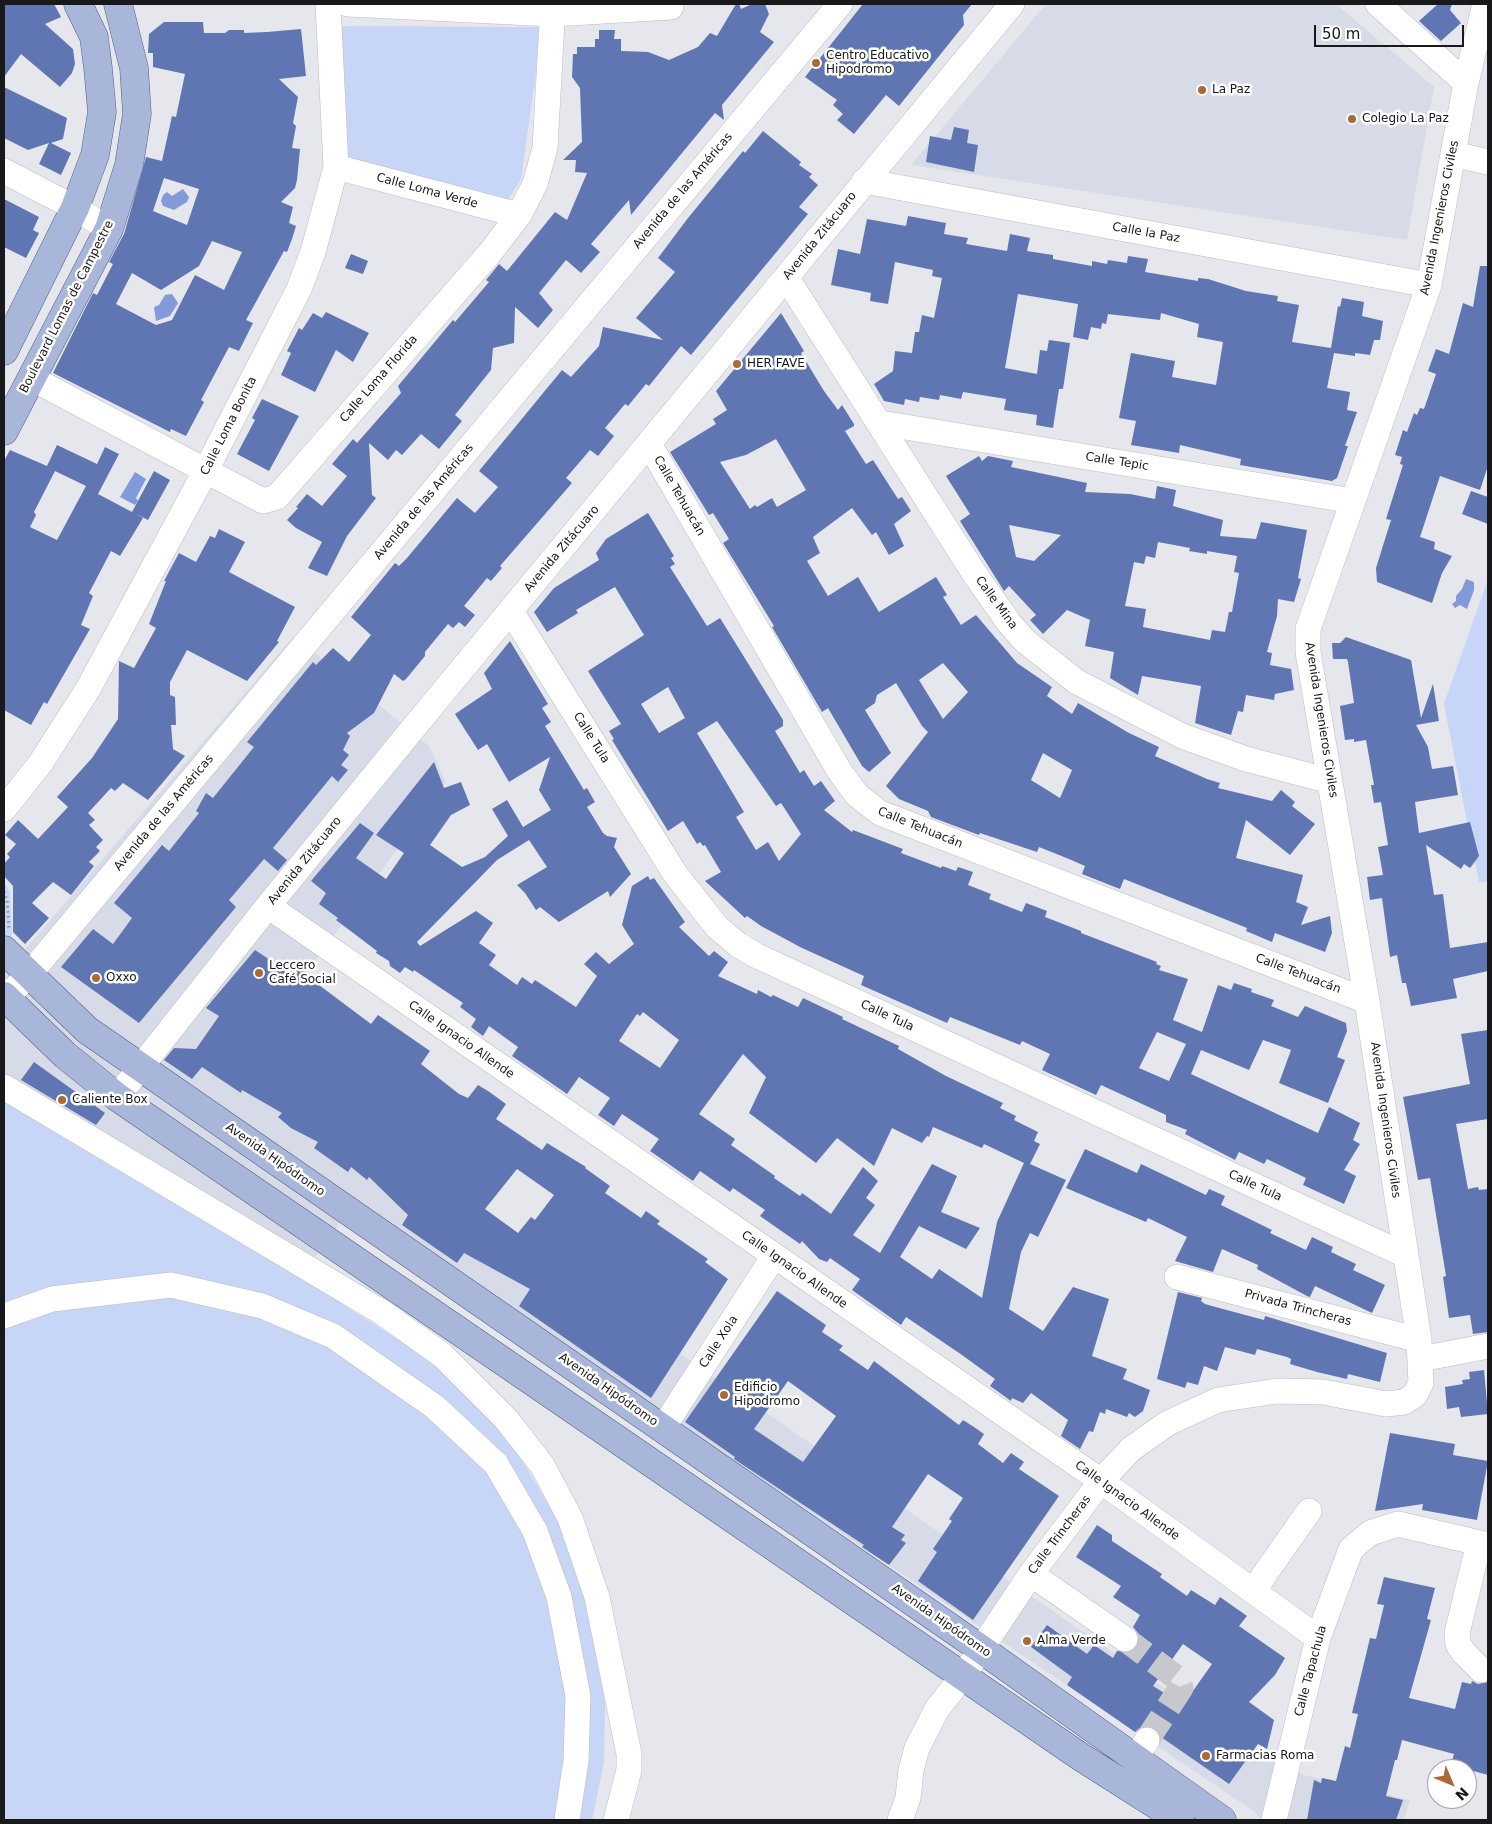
<!DOCTYPE html>
<meta charset="utf-8">
<style>
body{margin:0}
#map{position:relative;width:1492px;height:1824px;overflow:hidden;background:#e5e7ec;font-family:"DejaVu Sans",sans-serif}
canvas{display:block}
.frame{position:absolute;inset:0;border:5px solid #19191b;pointer-events:none}
.north{position:absolute;left:1427px;top:1759px;width:50px;height:50px;box-sizing:border-box;background:#fff;border:1px solid #a3a3a4;border-radius:50%;rotate:135deg;font-size:14px;font-weight:700;line-height:20px;text-align:center;color:#19191b}
.north::after{content:'';display:block;margin:auto;width:18px;height:22px;background:#ab6a35;clip-path:polygon(50% 0,100% 100%,50% 72%,0 100%)}
.scale{position:absolute;left:1314px;top:25px;width:150px;height:22px;box-sizing:border-box;border:2px solid #19191b;border-top:0;padding-left:6px;font-size:15px;line-height:18px;white-space:nowrap;color:#19191b;-webkit-text-stroke:4px #fff;paint-order:stroke}
</style>
<div id="map">
<canvas width="1492" height="1824"></canvas>
<div class="frame"></div>
<div class="north">N</div>
<div class="scale">50 m</div>
</div>
<script>
const c = document.querySelector('canvas').getContext('2d');
c.lineJoin = 'round';
function fill(path, color) { c.fillStyle = color; c.fill(path, 'evenodd'); }
const toPath = rows => new Path2D(rows.map(r => 'M' + r).join(''));
function strokePath(path, color, width, dash) { c.strokeStyle = color; c.lineWidth = width; c.lineCap = dash ? 'butt' : 'round'; c.setLineDash(dash || []); c.stroke(path); }
function label(font, color, halo, rows, align = 'center') {
  c.font = font + ' "DejaVu Sans",sans-serif'; c.lineWidth = 5; c.setLineDash([]); c.textBaseline = 'middle'; c.strokeStyle = halo; c.fillStyle = color; for (const [text, x, y, turn = 0] of rows) {
    c.save(); c.translate(x, y); c.rotate((+turn || 0) * Math.PI / 180); c.textAlign = isNaN(turn) ? turn : align; if (halo) c.strokeText(text, 0, 0); c.fillText(text, 0, 0); c.restore();
  }
}
fill(toPath([
 [1046,4,1336,4,1434,87,1407,240,911,165],
 [294,636,429,746,446,782,252,1048,694,1363,1267,1759,1304,1775,1410,1800,1404,1820,1263,1820,1252,1810,353,1204,308,1267,4,1078,4,974]
]), '#d6dbe7');
fill(toPath([
 [336,26,539,27,536,73,521,179,508,200,340,159],
 [1488,579,1488,882,1479,882,1444,704],
 [4,881,10,892,12,940,4,941],
 [4,1085,354,1292,346,1307,417,1351,470,1396,513,1445,562,1528,588,1606,605,1704,604,1762,592,1820,4,1820]
]), '#c7d5f7');
fill(toPath([
 [183,189,189,197,187,202,174,210,163,206,161,201,163,195,167,192,172,196],
 [172,294,178,303,170,316,156,321,154,307,159,305,165,295],
 [135,472,146,479,136,498,138,501,135,505,120,497],
 [1466,579,1474,582,1474,590,1467,609,1460,605,1455,608,1452,604,1456,601,1456,596,1462,589]
]), '#829ad9');
fill(toPath([
 [4,4,54,4,61,17,45,24,73,49,75,64,72,73,60,87,21,54,4,77],
 [736,4,739,4,741,9,752,4,765,4,769,14,760,32,774,42,722,105,724,120,715,113,631,215,629,200,591,244,600,252,581,273,566,260,539,293,553,310,538,328,515,307,514,343,493,348,491,370,455,415,462,421,439,449,421,434,402,455,396,450,388,460,369,443,372,495,376,498,347,536,327,576,308,568,322,542,296,528,287,520,298,508,296,507,307,494,322,506,347,476,332,464,353,439,357,443,401,393,398,386,453,320,455,322,489,282,486,280,499,264,507,271,555,212,567,220,587,173,575,172,576,160,563,160,582,142,580,88,572,77,573,54,577,54,577,47,595,47,595,39,599,39,599,30,615,30,614,39,621,39,621,51,648,52,669,60,698,47,710,33,717,36],
 [863,4,972,4,963,15,964,25,899,106,886,95,854,134,837,120,843,114,833,105,837,100,805,77],
 [1438,4,1452,4,1450,10,1461,23,1441,41,1419,21],
 [164,22,203,22,204,33,225,33,229,30,244,30,244,33,267,32,301,29,306,76,279,79,298,97,293,123,296,126,292,148,300,149,297,180,295,188,281,202,293,207,289,223,296,226,292,239,287,252,284,251,246,320,253,323,239,351,229,347,201,400,204,402,186,436,171,429,170,432,53,373,93,293,97,295,113,264,109,262,124,234,146,157,162,161,172,116,176,117,185,74,153,67,153,53,148,53,149,34],
 [164,178,199,189,187,225,153,211],
 [212,241,242,252,224,290,195,275,172,320,156,325,116,304,132,273,161,290,199,266],
 [4,87,67,118,63,139,51,143,71,153,61,175,39,164,49,143,28,150,4,138],
 [954,127,969,130,967,143,978,145,974,172,926,162,930,136,951,140],
 [763,131,801,162,799,165,812,174,809,177,818,185,799,207,808,214,691,355,681,346,649,386,646,384,628,406,625,404,605,428,614,436,598,456,590,450,566,478,572,483,500,566,502,568,491,581,487,578,464,606,475,615,465,627,459,622,453,628,448,624,425,652,425,656,406,679,403,681,394,674,374,713,347,733,350,736,343,750,349,755,341,765,348,770,338,782,332,776,273,848,287,860,278,871,264,859,229,900,236,907,139,1023,61,967,93,929,113,944,132,918,114,903,162,845,169,851,199,813,196,811,206,793,213,798,233,773,254,747,247,742,313,662,316,665,333,648,349,662,371,635,351,617,395,563,399,566,407,558,457,498,475,513,498,487,479,471,562,370,571,377,599,346,603,327,663,340,636,318,675,272,658,258,688,218,743,151,745,153],
 [4,199,39,217,33,230,39,233,26,258,4,247],
 [908,216,946,223,944,234,968,238,966,244,1007,251,1010,234,1030,238,1027,251,1053,255,1053,259,1092,266,1092,261,1107,264,1108,260,1127,263,1128,256,1148,259,1145,272,1198,281,1198,278,1208,279,1246,291,1278,296,1277,301,1299,305,1292,342,1331,348,1338,306,1340,307,1342,298,1364,302,1362,316,1383,321,1380,340,1374,340,1370,355,1355,353,1355,356,1334,353,1327,388,1350,392,1347,410,1357,412,1345,446,1348,446,1337,478,1332,481,1240,465,1241,459,1180,445,1179,453,1131,445,1136,421,1119,418,1131,353,1175,361,1172,377,1216,385,1223,342,1197,337,1199,324,1161,313,1160,320,1108,314,1106,324,1102,323,1101,329,1091,327,1088,340,1073,337,1078,304,1018,294,1005,368,1037,374,1040,350,1047,351,1049,340,1070,343,1063,389,1059,389,1053,428,1036,425,1037,415,1004,410,1006,399,963,392,961,399,940,395,939,400,920,397,919,402,905,399,904,405,884,401,874,384,893,371,895,351,912,353,915,332,919,332,922,315,934,318,942,278,932,276,933,270,895,262,888,304,870,301,871,293,831,285,838,249,860,254,867,219,906,226],
 [351,254,368,261,363,274,345,268],
 [1480,266,1488,266,1488,466,1480,490,1440,476,1420,537,1435,542,1434,549,1452,556,1442,573,1432,603,1377,582,1376,568,1391,520,1386,519,1403,465,1400,464,1402,457,1395,455,1403,430,1407,432,1414,413,1417,415,1420,408,1424,409,1436,374,1428,371,1436,349,1449,354,1463,303,1473,307],
 [326,312,369,333,353,362,336,350,315,392,281,375,291,353,287,351,299,328,302,330,313,313,322,318],
 [781,313,804,351,801,353,824,391,838,410,842,405,854,424,854,426,845,431,866,464,873,460,898,499,902,497,911,511,894,524,904,546,889,555,876,532,872,535,852,508,813,537,820,553,807,561,828,596,858,577,879,612,936,577,947,595,943,597,961,625,976,615,1017,663,1052,687,1047,696,1072,714,1078,703,1129,733,1159,747,1155,756,1207,779,1220,783,1218,788,1272,801,1281,790,1295,802,1292,806,1315,824,1290,855,1246,820,1236,858,1303,875,1296,902,1308,907,1301,925,1330,916,1332,933,1325,952,1275,933,1272,942,1246,931,1247,928,1124,879,1120,889,1082,874,1085,866,1069,859,1039,847,1037,852,980,833,979,835,931,817,928,811,899,799,886,786,928,732,922,726,896,683,877,695,875,703,865,710,891,753,869,772,862,766,828,708,822,712,772,627,774,626,723,543,729,539,713,513,709,515,670,452,716,424,713,419,727,410,716,391],
 [776,439,806,490,777,507,772,498,757,507,755,505,750,509,720,462,746,455],
 [943,663,968,692,943,719,919,680],
 [1043,753,1072,770,1060,798,1031,780],
 [262,399,299,416,269,471,237,454,255,420,252,418],
 [57,445,97,464,105,447,119,454,98,494,132,512,154,471,170,480,148,520,136,514,143,518,120,556,111,551,89,593,93,596,81,625,90,629,47,704,44,702,31,725,4,710,4,461,10,450,47,466],
 [55,471,86,486,57,540,30,527,36,515,34,512],
 [979,456,982,461,988,456,1013,461,1011,467,1087,483,1085,492,1130,494,1155,499,1157,486,1176,490,1173,506,1223,520,1220,536,1256,539,1261,522,1307,530,1298,578,1301,579,1294,602,1278,599,1277,616,1267,652,1272,653,1270,665,1291,669,1294,690,1275,694,1274,700,1246,695,1243,712,1238,711,1231,735,1195,723,1201,686,1142,676,1138,695,1110,678,1114,652,1085,646,1090,620,1067,610,1043,634,1030,620,1036,615,1009,586,1004,591,960,521,970,514,946,476],
 [1009,525,1061,535,1034,561,1016,557],
 [1158,542,1190,548,1189,551,1207,554,1207,551,1237,556,1234,572,1239,573,1232,612,1229,612,1225,632,1212,630,1210,640,1143,627,1146,609,1125,606,1134,562,1144,564,1146,556,1155,558],
 [1471,491,1488,497,1488,524,1462,514],
 [648,513,674,556,671,558,675,564,670,567,707,626,720,618,783,720,783,726,775,731,800,773,804,770,814,786,821,781,835,801,824,810,852,832,853,830,903,849,901,853,941,868,942,866,956,871,958,867,973,872,968,885,991,894,989,899,1022,912,1026,903,1047,911,1045,917,1081,931,1081,933,1157,962,1156,964,1161,966,1159,970,1188,979,1173,1020,1202,1032,1218,985,1231,990,1234,983,1252,989,1251,992,1274,1000,1271,1006,1298,1017,1305,1006,1346,1023,1347,1031,1337,1057,1345,1060,1328,1103,1279,1083,1291,1050,1263,1040,1249,1070,1201,1050,1191,1074,1318,1133,1329,1107,1360,1123,1353,1140,1360,1144,1344,1170,1356,1176,1344,1204,1303,1185,1306,1178,1267,1159,1264,1164,1239,1152,1235,1160,1185,1134,1187,1130,1166,1122,1166,1115,1101,1085,1096,1095,1042,1070,1050,1054,1022,1041,1020,1045,950,1017,947,1023,861,985,864,976,802,948,761,926,747,916,745,918,705,881,721,872,705,845,703,846,700,842,697,844,683,821,668,831,612,740,614,739,609,731,621,724,588,671,644,635,615,587,576,610,578,613,547,632,534,612,554,588,599,560,596,553,606,539],
 [668,687,685,718,659,733,641,704],
 [717,721,776,806,781,803,801,834,779,861,768,842,756,850,736,817,744,812,697,733],
 [1157,1032,1186,1044,1169,1081,1139,1068],
 [219,529,245,542,229,572,295,607,277,641,279,642,247,681,187,650,170,682,170,695,175,697,176,725,171,725,173,749,185,756,148,800,123,783,115,791,111,788,88,813,95,820,89,825,103,840,96,847,100,851,89,862,94,866,71,895,53,882,32,903,49,918,25,944,13,932,13,886,4,876,4,864,10,857,7,854,16,844,5,835,18,820,38,839,68,807,57,797,92,758,118,719,119,661,134,668,156,628,149,624,166,581,164,581,179,553,196,562,210,536,215,538],
 [1346,637,1411,660,1421,718,1433,684,1439,721,1416,725,1428,747,1432,769,1453,766,1458,795,1415,802,1419,833,1470,822,1479,856,1470,868,1464,864,1461,869,1426,845,1434,895,1443,894,1450,948,1488,942,1488,971,1453,979,1457,998,1411,1006,1406,983,1402,983,1397,955,1390,957,1382,898,1370,900,1367,877,1383,875,1378,847,1388,845,1381,802,1374,803,1371,785,1374,785,1366,740,1354,742,1354,739,1345,740,1340,706,1354,703,1348,662,1347,659,1333,659,1332,643,1340,643],
 [510,641,548,704,542,708,551,722,545,726,584,790,587,788,595,802,587,807,603,833,607,836,617,838,614,847,631,874,610,897,608,891,559,922,540,907,536,910,525,893,517,885,547,867,529,840,497,860,417,942,420,946,476,911,493,923,479,943,496,955,489,965,517,985,522,977,532,984,535,980,576,1007,597,976,584,964,596,952,609,964,634,944,622,925,632,886,648,876,650,880,654,878,685,922,679,927,709,956,714,951,728,962,718,976,757,994,758,990,771,997,773,995,798,1007,803,998,843,1017,842,1019,899,1046,898,1049,946,1076,1003,1103,1000,1108,1016,1116,1014,1120,1038,1132,1034,1141,1040,1144,1030,1164,1066,1180,1038,1237,1030,1233,1021,1252,1009,1309,1043,1331,1073,1287,1109,1299,1092,1356,1127,1369,1123,1379,1150,1390,1143,1411,1135,1417,1129,1413,1127,1417,1106,1409,1105,1414,1100,1412,1093,1432,1089,1431,1080,1449,1061,1436,1068,1420,1031,1393,1023,1403,1012,1398,1011,1401,1000,1393,990,1386,995,1379,962,1355,906,1317,901,1325,852,1290,860,1279,830,1258,827,1262,819,1259,802,1241,800,1244,760,1216,765,1210,733,1188,730,1192,700,1171,693,1181,650,1151,659,1139,622,1114,614,1126,598,1115,610,1098,579,1077,567,1094,512,1056,518,1047,489,1026,483,1036,471,1027,476,1019,460,1007,463,1003,414,970,413,972,405,967,400,973,390,966,389,961,376,953,377,951,336,920,338,918,319,904,326,893,311,881,360,823,374,833,356,858,386,879,404,853,376,835,434,762,444,788,461,782,470,805,451,815,430,845,462,867,485,857,508,836,492,809,507,800,523,827,551,810,539,790,550,757,509,782,487,744,478,750,455,714,492,689,484,673],
 [643,1012,679,1040,660,1068,619,1041,637,1014,640,1016],
 [743,1054,766,1077,749,1113,816,1163,837,1138,874,1166,892,1128,922,1143,927,1136,929,1137,933,1127,982,1148,984,1144,1024,1163,997,1222,982,1298,939,1269,932,1279,900,1257,919,1226,966,1249,980,1228,941,1212,957,1176,932,1164,880,1253,853,1235,875,1205,866,1198,878,1181,863,1167,831,1214,802,1193,800,1196,774,1178,775,1176,731,1145,735,1139,699,1114],
 [255,950,285,970,291,961,299,965,306,971,302,976,319,985,371,1024,378,1015,430,1051,421,1064,459,1094,468,1098,478,1085,488,1091,506,1104,496,1119,542,1150,547,1143,586,1167,585,1168,610,1186,605,1193,641,1218,646,1211,660,1221,657,1224,708,1259,705,1262,728,1279,651,1398,519,1306,530,1289,464,1253,457,1263,402,1225,408,1215,369,1177,367,1180,351,1167,348,1172,314,1148,318,1142,291,1128,278,1117,282,1113,242,1090,241,1093,202,1067,192,1079,164,1060,174,1048,196,1049,219,1016,206,1008],
 [517,1169,554,1195,535,1220,531,1217,518,1233,485,1209],
 [1488,1030,1488,1119,1456,1124,1468,1189,1478,1187,1479,1190,1488,1189,1488,1332,1473,1334,1470,1315,1449,1318,1443,1277,1446,1276,1430,1178,1418,1180,1403,1097,1470,1084,1461,1034],
 [34,1062,105,1113,96,1125,21,1080],
 [1085,1149,1137,1173,1141,1164,1206,1195,1209,1189,1225,1196,1221,1205,1272,1230,1270,1233,1306,1250,1312,1237,1333,1247,1331,1252,1356,1264,1353,1270,1385,1285,1372,1313,1315,1286,1310,1297,1307,1296,1257,1269,1258,1265,1222,1249,1213,1272,1175,1261,1187,1237,1148,1218,1146,1222,1066,1188],
 [777,1291,826,1325,822,1332,843,1346,839,1350,868,1370,874,1361,959,1425,963,1420,974,1427,984,1434,978,1444,1003,1463,1011,1453,1024,1462,1019,1469,1059,1496,973,1620,918,1581,937,1552,933,1549,952,1521,949,1519,963,1498,928,1474,892,1527,905,1535,901,1540,906,1543,889,1565,862,1547,864,1545,734,1459,735,1457,685,1422],
 [788,1381,836,1416,803,1462,754,1429],
 [1178,1292,1202,1298,1201,1301,1205,1304,1223,1309,1264,1320,1265,1316,1387,1353,1380,1382,1348,1374,1347,1379,1317,1372,1290,1364,1291,1359,1287,1357,1257,1349,1255,1355,1225,1347,1217,1371,1204,1366,1198,1385,1187,1382,1185,1388,1157,1379],
 [1484,1370,1488,1414,1461,1417,1459,1407,1447,1409,1445,1387,1463,1384,1462,1380,1470,1379,1469,1372],
 [1390,1433,1455,1444,1453,1455,1488,1461,1477,1520,1422,1510,1423,1504,1375,1511],
 [1097,1525,1112,1535,1112,1541,1162,1574,1160,1577,1187,1596,1191,1590,1215,1605,1220,1597,1247,1616,1239,1626,1285,1658,1275,1675,1249,1702,1274,1720,1267,1749,1258,1744,1229,1784,1161,1737,1154,1728,1141,1727,1135,1732,1067,1685,1072,1677,1031,1647,1047,1625,1087,1654,1094,1645,1113,1658,1117,1651,1131,1652,1137,1647,1138,1633,1133,1627,1140,1615,1113,1597,1121,1586,1076,1557],
 [1183,1644,1212,1664,1183,1705,1153,1686],
 [1384,1577,1435,1588,1427,1619,1431,1620,1409,1698,1455,1709,1462,1682,1471,1684,1472,1681,1478,1684,1488,1682,1488,1775,1451,1765,1454,1754,1402,1740,1397,1760,1395,1760,1386,1796,1403,1800,1396,1820,1307,1820,1314,1780,1321,1783,1322,1778,1336,1781,1345,1746,1350,1748,1358,1714,1352,1713,1370,1638,1376,1639,1384,1605,1377,1604]
]), '#6076b2');
strokePath(toPath([
 [1125,1639,1177,1678,1181,1688,1147,1740]
]), '#c6c8cd', 25, [25, 12]);
const minor = toPath([
 [348,4,553,14,671,7],
 [1378,4,1466,83],
 [1453,154,1488,162],
 [336,167,519,215],
 [4,171,75,208,109,229],
 [864,181,1429,285],
 [786,277,974,573,1009,623,1025,641,1077,682,1182,736,1246,759,1330,781],
 [31,378,263,501,277,497,489,254,519,215,535,184,545,148,553,4],
 [881,423,1353,501],
 [649,444,840,772,857,795,880,813,1367,1001],
 [511,611,676,875,717,927,737,944,755,955,1405,1255],
 [4,809,40,764,88,689,205,472,299,289,313,252,336,167,328,4],
 [268,906,1101,1481,1318,1638],
 [4,999,28,976,840,4],
 [4,1087,383,1313,442,1355,506,1419,542,1465,570,1518,597,1597,629,1754,629,1770,616,1820],
 [117,1097,268,906,406,737,1012,4],
 [1177,1277,1419,1340],
 [4,1316,52,1299,171,1285,262,1306,333,1336,435,1407,496,1464,535,1531,559,1597,578,1696,576,1761,567,1820],
 [1421,1359,1488,1346],
 [663,1428,774,1256],
 [1479,1543,1457,1633,1458,1644,1464,1653,1481,1670],
 [1031,1574,1125,1639],
 [1253,1591,1309,1511],
 [1135,1759,1147,1740],
 [900,1820,908,1798,911,1770,917,1748,937,1709,963,1676,1031,1574,1101,1481,1131,1449,1168,1423,1218,1400,1277,1391,1323,1392,1386,1404,1404,1402,1415,1395,1421,1383,1419,1340,1367,1001,1308,652,1308,629,1429,285,1466,83,1485,4],
 [1274,1820,1318,1638,1351,1549,1370,1533,1398,1524,1488,1545]
]);
const major = toPath([
 [4,351,75,208,95,155,102,112,98,68,94,37,78,4],
 [4,431,109,229,129,165,137,114,134,68,118,4],
 [4,950,87,1030,981,1649,1222,1820],
 [4,996,65,1055,117,1097,1081,1757,1180,1820]
]);
strokePath(minor, '#bbbdc1', 26);
strokePath(major, '#505f86', 29);
strokePath(toPath([
 [4,892,7,900,9,929]
]), '#757679', 3, [1, 4]);
strokePath(minor, '#fff', 25);
strokePath(major, '#a8b6d9', 28);
for (const [x, y, r, color] of [
 [816,63,5,"#ab6a35"],
 [1202,90,5,"#ab6a35"],
 [1352,119,5,"#ab6a35"],
 [737,364,5,"#ab6a35"],
 [259,973,5,"#ab6a35"],
 [96,978,5,"#ab6a35"],
 [62,1100,5,"#ab6a35"],
 [724,1395,5,"#ab6a35"],
 [1027,1641,5,"#ab6a35"],
 [1206,1756,5,"#ab6a35"]
]) { const dot = new Path2D(); dot.arc(x, y, r, 0, 2 * Math.PI); c.fillStyle = color; c.fill(dot); strokePath(dot, '#fff', 2); }
label('12px', '#19191b', '#fff', [
 ["Centro Educativo",826,56],
 ["Hipodromo",826,70],
 ["La Paz",1212,90],
 ["Colegio La Paz",1362,119],
 ["HER FAVE",747,364],
 ["Leccero",269,966],
 ["Café Social",269,980],
 ["Oxxo",106,978],
 ["Caliente Box",72,1100],
 ["Edificio",734,1388],
 ["Hipodromo",734,1402],
 ["Alma Verde",1037,1641],
 ["Farmacias Roma",1216,1756]
], 'left');
label('12px', '#19191b', '#fff', [
 ["Calle Loma Verde",427,191,15],
 ["Avenida de las Américas",683,191,-50],
 ["Avenida Ingenieros Civiles",1440,218,-79],
 ["Calle la Paz",1146,233,10],
 ["Avenida Zitácuaro",820,236,-51],
 ["Boulevard Lomas de Campestre",67,307,-63],
 ["Calle Loma Florida",379,379,-49],
 ["Calle Loma Bonita",229,426,-63],
 ["Calle Tepic",1117,462,9],
 ["Calle Tehuacán",679,496,60],
 ["Avenida de las Américas",424,502,-50],
 ["Avenida Zitácuaro",562,549,-50],
 ["Calle Mina",996,603,54],
 ["Avenida Ingenieros Civiles",1321,720,81],
 ["Calle Tula",591,738,58],
 ["Avenida de las Américas",164,813,-50],
 ["Calle Tehuacán",920,828,22],
 ["Avenida Zitácuaro",305,861,-51],
 ["Calle Tehuacán",1298,974,21],
 ["Calle Tula",887,1016,25],
 ["Calle Ignacio Allende",461,1040,35],
 ["Avenida Ingenieros Civiles",1385,1120,82],
 ["Avenida Hipódromo",275,1160,35],
 ["Calle Tula",1255,1186,25],
 ["Calle Ignacio Allende",794,1270,35],
 ["Privada Trincheras",1298,1308,15],
 ["Calle Xola",719,1342,-57],
 ["Avenida Hipódromo",608,1390,35],
 ["Calle Ignacio Allende",1127,1501,36],
 ["Calle Trincheras",1060,1535,-53],
 ["Avenida Hipódromo",941,1621,35],
 ["Calle Tapachula",1311,1671,-75]
]);
</script>
